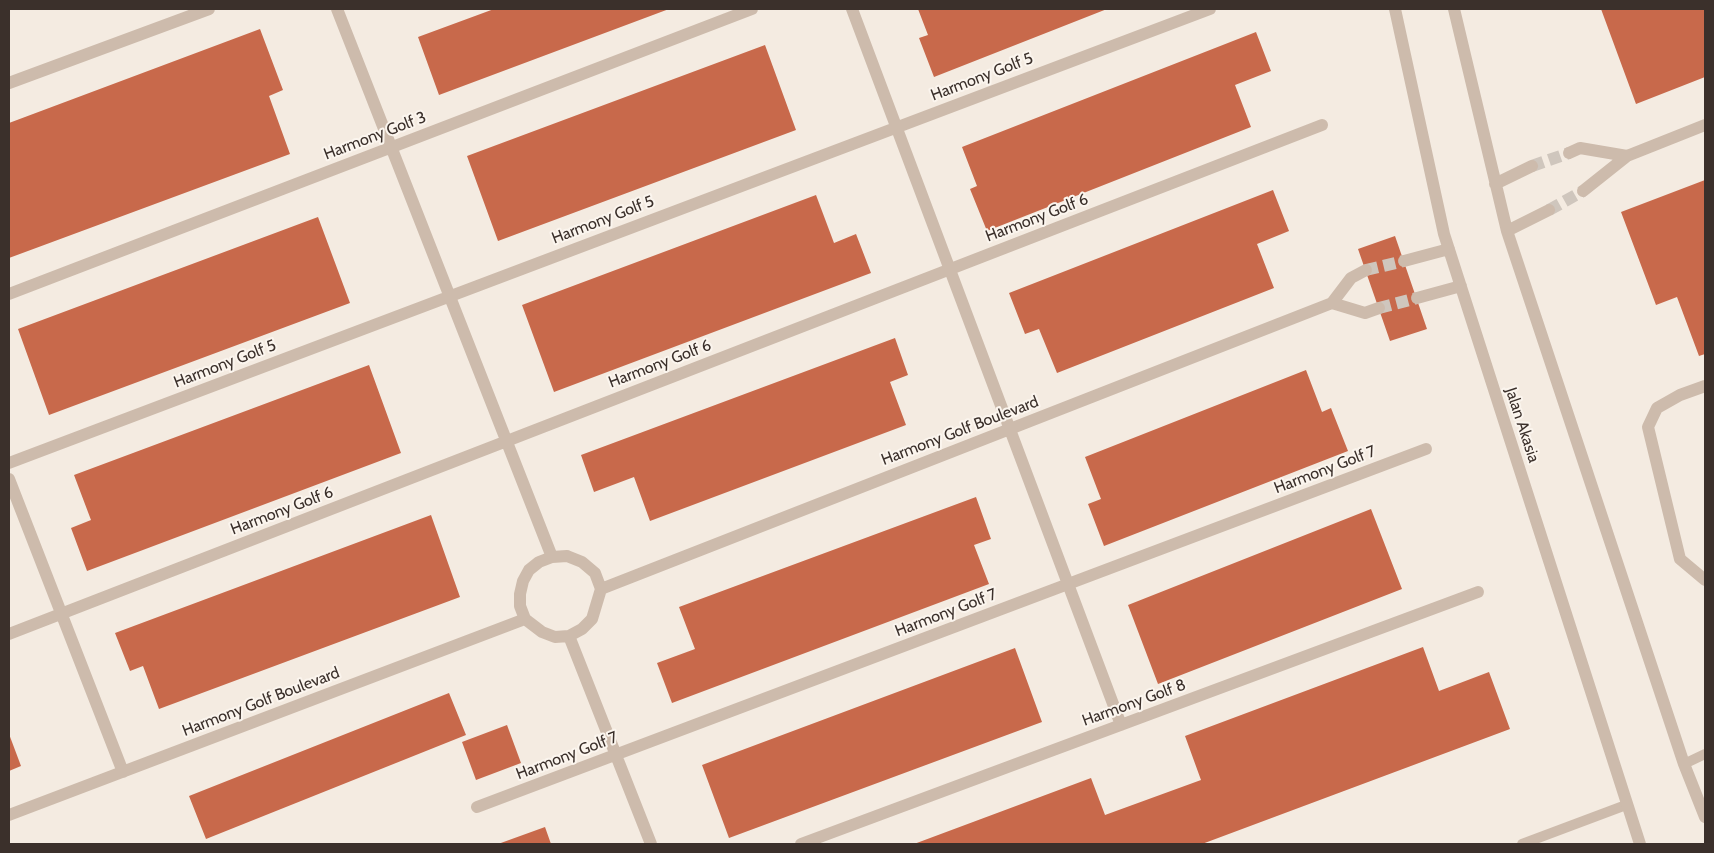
<!DOCTYPE html>
<style>
body{margin:0}
#map{position:relative;width:1714px;height:853px;overflow:hidden;background:#f4ebe1;font-family:Cabin,sans-serif}
canvas{display:block}
.frame{position:absolute;inset:0;border:10px solid #3b302b;pointer-events:none}
</style>
<div id="map">
<canvas width="1714" height="853"></canvas>
<div class="frame"></div>
</div>
<script>
const c = document.querySelector('canvas').getContext('2d');
c.lineJoin = 'round';
function fill(path, color) { c.fillStyle = color; c.fill(path, 'evenodd'); }
const toPath = rows => new Path2D(rows.map(r => 'M' + r).join(''));
function strokePath(path, color, width, dash) { c.strokeStyle = color; c.lineWidth = width; c.lineCap = dash ? 'butt' : 'round'; c.setLineDash(dash || []); c.stroke(path); }
function label(font, color, halo, rows, align = 'center') {
  c.font = font + ' Cabin,sans-serif'; c.lineWidth = 4; c.setLineDash([]); c.textBaseline = 'middle'; c.strokeStyle = halo; c.fillStyle = color; for (const [text, x, y, turn = 0] of rows) {
    c.save(); c.translate(x, y); c.rotate((+turn || 0) * Math.PI / 180); c.textAlign = isNaN(turn) ? turn : align; if (halo) c.strokeText(text, 0, 0); c.fillText(text, 0, 0); c.restore();
  }
}
fill(toPath([
 [494,9,669,9,439,95,418,37],
 [918,9,1107,9,934,77,919,38,928,35],
 [1601,9,1705,9,1705,77,1636,104],
 [260,29,283,90,269,96,290,154,9,258,9,123],
 [1256,32,1271,71,1235,85,1251,127,987,231,970,189,977,186,962,147],
 [765,45,796,130,498,241,467,156],
 [1705,180,1705,354,1699,356,1677,297,1656,305,1621,212],
 [1273,190,1289,231,1257,244,1274,288,1057,373,1039,329,1025,334,1009,293],
 [816,195,834,243,856,234,871,273,554,392,522,305],
 [318,217,350,303,49,415,18,329],
 [1395,236,1427,329,1390,341,1358,249],
 [895,338,908,375,890,382,906,425,650,521,634,477,594,492,581,455],
 [369,365,401,453,87,571,71,528,91,520,74,475],
 [1306,370,1322,412,1331,408,1348,451,1104,546,1088,504,1101,499,1085,457],
 [976,497,991,539,974,545,989,584,672,703,657,663,695,649,679,607],
 [1371,509,1402,589,1158,684,1128,605],
 [431,515,460,597,159,709,143,666,130,671,115,633],
 [1423,647,1439,691,1489,672,1510,729,1202,844,914,844,1091,778,1105,815,1201,780,1185,736],
 [1015,648,1042,722,729,838,702,765],
 [449,693,466,735,206,839,189,796],
 [507,725,521,763,476,780,462,742],
 [9,734,21,766,9,771],
 [545,827,551,844,498,844]
]), '#c8694b');
strokePath(toPath([
 [1532,166,1569,153],
 [1549,210,1583,191],
 [1366,270,1404,261],
 [1379,308,1417,298]
]), '#cfc6bd', 12, [12, 6]);
strokePath(toPath([
 [1684,764,1705,754],
 [1522,844,1626,805]
]), '#cdbbac', 10);
strokePath(toPath([
 [337,9,552,557],
 [852,9,1121,725],
 [1395,9,1444,234,1640,844],
 [1454,9,1507,231,1684,764,1705,817],
 [9,83,209,9],
 [1569,153,1580,148,1627,156],
 [1495,184,1532,166],
 [1583,191,1627,156,1705,125],
 [1507,231,1549,210],
 [1404,261,1449,249],
 [9,294,752,9],
 [1417,298,1461,286],
 [1332,303,1365,313,1379,308],
 [1705,386,1680,395,1657,408,1648,427,1680,559,1705,580],
 [9,463,1210,9],
 [9,479,123,772],
 [567,556,582,562,595,573,601,589,592,619,582,629,569,636,555,637,542,632,525,619,520,606,520,594,523,581,529,570,539,562,552,557,567,556],
 [601,589,1332,303,1351,278,1366,270],
 [9,634,1322,125],
 [569,636,651,844],
 [477,807,1426,449],
 [9,815,525,619],
 [801,844,1478,592]
]), '#cdbbac', 12);
label('16px', '#3b302b', '#fbf5ee', [
 ["Harmony Golf 5",982,77,-21],
 ["Harmony Golf 3",375,136,-21],
 ["Harmony Golf 6",1037,218,-21],
 ["Harmony Golf 5",603,220,-21],
 ["Harmony Golf 5",225,364,-21],
 ["Harmony Golf 6",660,364,-21],
 ["Jalan Akasia",1522,425,72],
 ["Harmony Golf Boulevard",960,431,-21],
 ["Harmony Golf 7",1325,470,-21],
 ["Harmony Golf 6",282,511,-21],
 ["Harmony Golf 7",946,613,-21],
 ["Harmony Golf Boulevard",261,702,-21],
 ["Harmony Golf 8",1134,703,-20],
 ["Harmony Golf 7",567,756,-21]
]);
</script>
